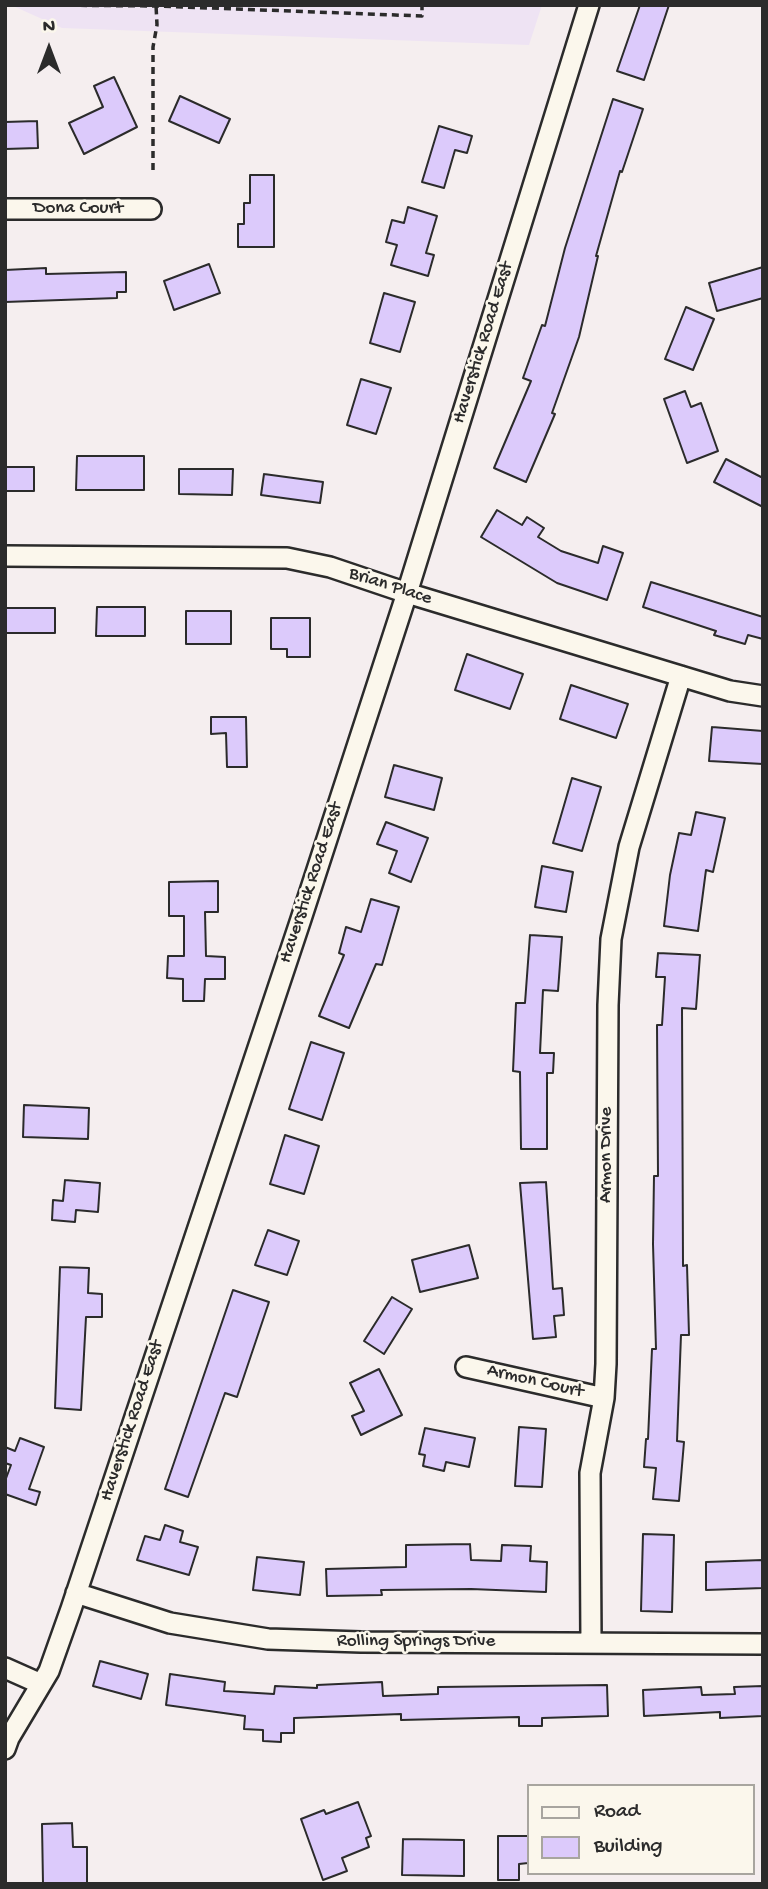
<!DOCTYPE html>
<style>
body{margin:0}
#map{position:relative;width:768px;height:1889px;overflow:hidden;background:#f5eeef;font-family:"Gochi Hand",sans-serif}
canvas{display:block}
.frame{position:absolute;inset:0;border:7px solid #2b2b2b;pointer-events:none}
.legend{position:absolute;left:527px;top:1784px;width:228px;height:91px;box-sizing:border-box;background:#fbf7ec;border:2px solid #a8a59f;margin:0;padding:9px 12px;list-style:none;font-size:21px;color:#2b2b2b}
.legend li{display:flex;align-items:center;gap:14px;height:35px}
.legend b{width:35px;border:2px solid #a8a59f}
.north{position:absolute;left:14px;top:14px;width:70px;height:70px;-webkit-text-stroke:5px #fbf7ec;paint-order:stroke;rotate:0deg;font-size:19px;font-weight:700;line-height:28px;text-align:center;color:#2b2b2b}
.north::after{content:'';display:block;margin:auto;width:24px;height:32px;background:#2b2b2b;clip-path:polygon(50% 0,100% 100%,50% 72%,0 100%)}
</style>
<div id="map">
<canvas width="768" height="1889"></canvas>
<div class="frame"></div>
<ul class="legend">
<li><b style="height:9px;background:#fbf7ec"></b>Road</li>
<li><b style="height:19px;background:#dccafb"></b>Building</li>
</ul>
<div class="north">N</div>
</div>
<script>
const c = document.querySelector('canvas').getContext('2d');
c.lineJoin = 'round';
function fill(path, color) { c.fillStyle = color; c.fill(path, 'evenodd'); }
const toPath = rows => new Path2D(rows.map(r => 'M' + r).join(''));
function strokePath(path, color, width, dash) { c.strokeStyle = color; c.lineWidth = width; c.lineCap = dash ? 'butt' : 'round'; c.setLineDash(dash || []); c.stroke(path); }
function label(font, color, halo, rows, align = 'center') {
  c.font = font + ' "Gochi Hand",sans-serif'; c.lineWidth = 5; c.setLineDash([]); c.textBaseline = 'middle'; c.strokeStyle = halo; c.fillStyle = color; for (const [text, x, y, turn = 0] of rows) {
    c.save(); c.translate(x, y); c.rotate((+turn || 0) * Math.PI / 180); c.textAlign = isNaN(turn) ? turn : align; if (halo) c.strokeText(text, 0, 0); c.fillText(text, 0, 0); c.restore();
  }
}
fill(toPath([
 [11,5,542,5,529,45,62,28]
]), '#eee3f3');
const building = toPath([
 [640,5,669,5,644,80,617,71,640,5],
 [114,77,137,127,84,154,69,123,103,107,94,86,114,77],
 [180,96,230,119,219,143,169,121,180,96],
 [613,99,643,109,622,172,620,171,596,256,598,256,579,337,552,413,555,414,526,482,494,468,531,381,523,378,542,325,545,326,565,248,613,99],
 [37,121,38,148,5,149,5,122,37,121],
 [439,126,472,136,467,153,455,150,444,188,422,182,439,126],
 [250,175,274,175,274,247,238,247,238,224,244,224,244,203,250,203,250,175],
 [408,207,437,216,426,253,434,255,428,276,391,265,397,245,386,242,392,220,404,223,408,207],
 [209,264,220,293,174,310,164,281,209,264],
 [763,267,763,298,717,311,709,283,763,267],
 [46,268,46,274,126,272,126,292,117,292,117,298,5,302,5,270,46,268],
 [384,293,415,302,400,352,370,343,384,293],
 [686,307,714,319,693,370,665,359,686,307],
 [361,379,391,388,376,434,347,425,361,379],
 [685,391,691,407,701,403,718,451,687,463,664,399,685,391],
 [77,456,144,456,144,490,76,490,77,456],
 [726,459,763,478,763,507,714,482,726,459],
 [5,467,34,467,34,491,5,491,5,467],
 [179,469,233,469,232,495,179,494,179,469],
 [264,474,323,482,320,503,261,495,264,474],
 [497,510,522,525,527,517,544,528,538,537,561,551,598,563,603,546,623,553,607,600,557,583,481,537,497,510],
 [651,582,763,617,763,639,748,635,745,644,714,635,716,631,643,607,651,582],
 [97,607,145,607,145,636,96,636,97,607],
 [5,608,55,608,55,633,5,633,5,608],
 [186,611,231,611,231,644,186,644,186,611],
 [271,618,310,618,310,657,287,657,287,649,271,649,271,618],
 [467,654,523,674,510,709,455,690,467,654],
 [571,685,628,704,616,738,560,719,571,685],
 [211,717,246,717,247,767,227,767,226,733,211,734,211,717],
 [712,727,763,731,763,764,709,761,712,727],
 [394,765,442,778,434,810,385,797,394,765],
 [572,778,601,787,582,851,553,843,572,778],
 [696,812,725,818,713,872,706,870,698,931,664,926,670,875,679,833,691,835,696,812],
 [386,822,428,838,411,882,389,873,397,851,377,844,386,822],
 [542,866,573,872,566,912,535,907,542,866],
 [218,881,218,912,205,912,206,956,225,957,225,979,205,979,204,1001,183,1001,183,979,167,978,168,956,184,956,184,916,169,916,169,882,218,881],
 [371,899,399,907,382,965,376,964,349,1028,319,1016,344,955,339,953,346,927,361,932,371,899],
 [530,935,562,937,558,991,543,990,540,1053,554,1053,553,1073,547,1073,547,1149,521,1149,520,1072,513,1071,516,1003,525,1003,530,935],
 [658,953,700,955,696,1009,682,1008,683,1266,687,1265,689,1335,681,1335,677,1441,684,1442,679,1501,653,1499,656,1468,644,1467,646,1439,648,1439,652,1349,656,1349,653,1244,654,1176,658,1176,657,1025,662,1025,665,977,656,977,658,953],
 [311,1042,344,1053,322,1120,289,1109,311,1042],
 [24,1105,89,1108,88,1139,23,1137,24,1105],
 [285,1135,319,1146,304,1194,270,1184,285,1135],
 [65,1180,100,1183,98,1212,76,1210,75,1222,52,1220,53,1200,63,1201,65,1180],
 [546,1182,553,1289,562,1288,564,1315,554,1316,556,1337,533,1339,520,1183,546,1182],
 [268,1230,299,1241,287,1275,255,1265,268,1230],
 [469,1245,478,1278,420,1292,412,1260,469,1245],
 [60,1267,89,1268,88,1293,102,1294,102,1317,86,1317,81,1410,55,1408,60,1267],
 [233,1290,269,1302,237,1397,225,1393,188,1497,165,1489,233,1290],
 [392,1297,412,1309,384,1354,364,1341,392,1297],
 [379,1369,402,1415,361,1435,352,1416,364,1411,350,1383,379,1369],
 [519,1427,546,1429,542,1487,515,1486,519,1427],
 [425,1428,475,1438,469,1467,446,1462,444,1471,423,1466,425,1455,419,1454,425,1428],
 [20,1438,44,1447,29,1489,40,1492,36,1505,5,1494,5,1481,11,1465,5,1463,5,1447,15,1451,20,1438],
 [165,1525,183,1531,180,1542,198,1547,189,1575,137,1560,145,1536,160,1540,165,1525],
 [643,1534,674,1535,672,1612,641,1611,643,1534],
 [470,1544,471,1560,501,1561,502,1545,531,1546,530,1561,547,1562,546,1592,471,1589,381,1590,382,1595,327,1596,326,1569,406,1567,406,1545,470,1544],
 [257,1557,304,1562,300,1595,253,1590,257,1557],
 [763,1560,763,1588,706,1590,706,1562,763,1560],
 [100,1661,148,1674,141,1699,93,1686,100,1661],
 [170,1674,225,1682,224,1691,274,1694,275,1686,317,1688,317,1685,382,1682,383,1696,438,1694,438,1687,607,1685,608,1716,542,1718,542,1726,519,1726,519,1717,401,1720,401,1714,294,1718,294,1733,281,1733,281,1742,263,1741,263,1730,244,1729,245,1716,166,1705,170,1674],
 [763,1686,763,1716,720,1718,720,1712,644,1716,643,1690,701,1687,702,1695,735,1694,734,1687,763,1686],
 [358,1802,371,1836,366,1838,369,1847,342,1858,347,1871,323,1880,301,1819,324,1810,326,1814,358,1802],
 [72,1823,73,1847,87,1847,87,1884,43,1884,42,1824,72,1823],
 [498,1836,528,1836,528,1863,519,1864,519,1880,498,1880,498,1836],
 [403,1839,464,1840,464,1876,402,1875,403,1839]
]);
fill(building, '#dccafb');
strokePath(building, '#2b2b2b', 2);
const street = toPath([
 [5,209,151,209],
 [5,556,287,558,330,567,407,593,730,691,763,696],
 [466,1367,604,1398],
 [76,1593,170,1623,268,1639,361,1642,763,1644],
 [591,1643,590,1473,604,1398,606,1364,608,1005,611,939,629,847,681,676],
 [5,1668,41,1684],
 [5,1749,9,1738,49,1671,71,1609,301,919,407,593,589,5]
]);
strokePath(street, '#2b2b2b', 24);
strokePath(toPath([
 [44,5,156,6,422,16,422,5],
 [153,170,153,47,157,25,156,5]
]), '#2b2b2b', 3.5, [7, 5]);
strokePath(street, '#fbf7ec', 19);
label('19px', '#2b2b2b', '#fbf7ec', [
 ["Dona Court",78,209],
 ["Haverstick Road East",484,343,-73],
 ["Brian Place",390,587,18],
 ["Haverstick Road East",312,883,-72],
 ["Armon Drive",607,1155,-90],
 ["Armon Court",535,1382,13],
 ["Haverstick Road East",133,1421,-72],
 ["Rolling Springs Drive",416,1642]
]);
</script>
